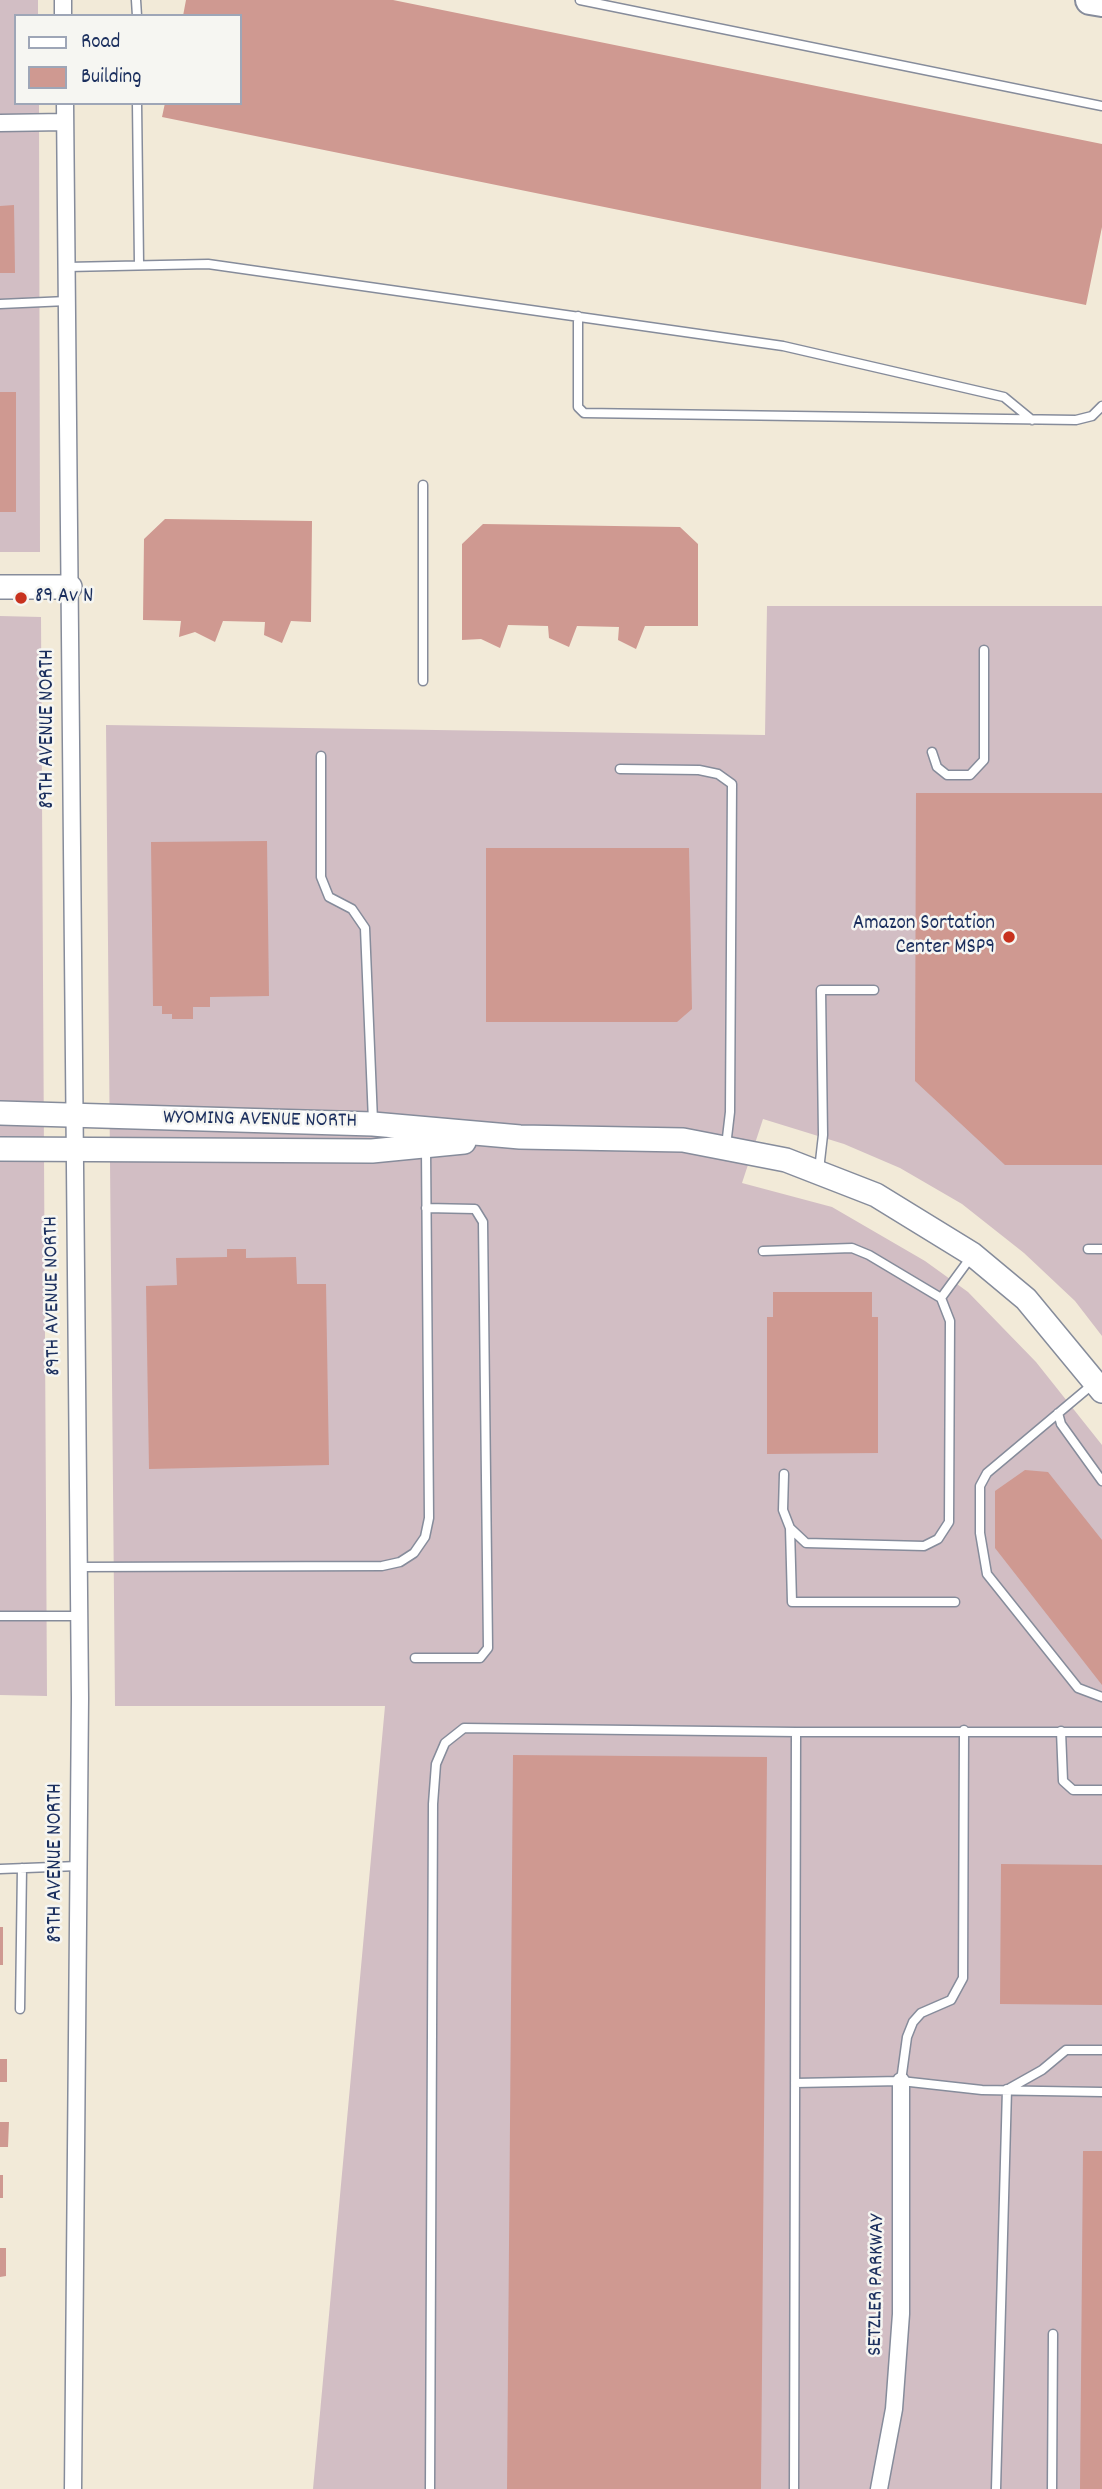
<!DOCTYPE html>
<style>
body{margin:0}
#map{position:relative;width:1102px;height:2489px;overflow:hidden;background:#f2ead8;font-family:Dekko,sans-serif}
canvas{display:block}
.legend{position:absolute;left:14px;top:14px;width:228px;height:91px;box-sizing:border-box;background:#f6f6f2;border:2px solid #9ea6b7;margin:0;padding:9px 12px;list-style:none;font-size:21px;color:#1b2f5e}
.legend li{display:flex;align-items:center;gap:14px;height:35px}
.legend b{width:35px;border:2px solid #9ea6b7}
</style>
<div id="map">
<canvas width="1102" height="2489"></canvas>
<ul class="legend">
<li><b style="height:9px;background:#fff"></b>Road</li>
<li><b style="height:19px;background:#cf9991"></b>Building</li>
</ul>
</div>
<script>
const c = document.querySelector('canvas').getContext('2d');
c.lineJoin = 'round';
function fill(path, color) { c.fillStyle = color; c.fill(path, 'evenodd'); }
const toPath = rows => new Path2D(rows.map(r => 'M' + r).join(''));
function strokePath(path, color, width, dash) { c.strokeStyle = color; c.lineWidth = width; c.lineCap = dash ? 'butt' : 'round'; c.setLineDash(dash || []); c.stroke(path); }
function label(font, color, halo, rows, align = 'center') {
  c.font = font + ' Dekko,sans-serif'; c.lineWidth = 5; c.setLineDash([]); c.textBaseline = 'middle'; c.strokeStyle = halo; c.fillStyle = color; for (const [text, x, y, turn = 0] of rows) {
    c.save(); c.translate(x, y); c.rotate((+turn || 0) * Math.PI / 180); c.textAlign = isNaN(turn) ? turn : align; if (halo) c.strokeText(text, 0, 0); c.fillText(text, 0, 0); c.restore();
  }
}
fill(toPath([
 [0,0,38,0,38,16,16,16,16,103,39,103,40,552,0,552],
 [767,606,1102,606,1102,1336,1075,1301,1024,1253,962,1204,900,1168,844,1144,763,1119,742,1183,832,1207,925,1261,968,1292,1036,1362,1102,1445,1102,2489,313,2489,385,1706,115,1706,106,725,765,735],
 [0,616,41,617,47,1696,0,1695]
]), '#d2bec4');
fill(toPath([
 [186,0,393,0,1102,144,1102,227,1086,305,162,117,165,103,240,103,240,16,183,16],
 [14,205,15,273,0,273,0,206],
 [0,392,16,392,16,512,0,512],
 [165,519,312,521,311,622,291,621,282,643,264,635,265,622,223,621,215,642,195,632,179,637,181,621,143,620,144,539],
 [483,524,680,527,698,544,698,626,645,626,636,649,618,640,619,627,577,626,569,647,549,638,548,626,508,625,500,648,481,639,462,640,462,544],
 [916,793,1102,793,1102,1165,1005,1165,915,1081],
 [267,841,269,996,210,997,210,1007,193,1007,193,1019,172,1019,172,1014,162,1014,162,1006,153,1006,151,842],
 [486,848,689,848,692,1009,677,1022,486,1022],
 [227,1249,246,1249,246,1258,296,1257,297,1284,326,1284,329,1465,149,1469,146,1286,177,1285,176,1258,227,1257],
 [773,1292,872,1292,872,1317,878,1317,878,1453,767,1454,767,1317,773,1317],
 [1025,1470,1048,1472,1102,1540,1102,1685,995,1548,995,1491],
 [513,1755,767,1757,761,2489,507,2489],
 [1001,1864,1102,1865,1102,2005,1000,2004],
 [0,1927,3,1927,3,1965,0,1965],
 [0,2059,7,2059,7,2082,0,2082],
 [0,2122,9,2122,8,2147,0,2147],
 [1083,2151,1102,2151,1102,2489,1080,2489],
 [0,2175,3,2175,3,2198,0,2198],
 [0,2248,6,2248,6,2276,0,2277]
]), '#cf9991');
const lane = toPath([
 [136,0,137,16],
 [580,0,1102,106],
 [137,103,139,264],
 [67,267,208,264,783,346,1004,397,1032,420],
 [0,304,67,301],
 [578,316,578,407,584,413,1076,420,1092,416,1102,406],
 [423,485,423,681],
 [932,752,937,767,947,775,970,775,984,760,984,650],
 [321,756,321,877,329,897,352,909,365,928,373,1121],
 [620,769,699,770,718,774,732,784,730,1112,726,1146],
 [819,1170,823,1135,821,990,874,990],
 [1088,1249,1102,1249],
 [763,1251,852,1248,869,1255,941,1298,950,1321,949,1522,938,1539,924,1546,806,1543,790,1528,783,1510,784,1474],
 [941,1298,971,1257],
 [1093,1384,987,1473,980,1486,980,1533,987,1574,1078,1688,1102,1697],
 [1058,1413,1061,1424,1102,1481],
 [790,1528,792,1602,955,1602],
 [78,1567,382,1566,400,1562,414,1553,425,1537,429,1518,426,1149],
 [0,1616,79,1616],
 [415,1658,480,1658,488,1648,483,1222,475,1209,426,1208],
 [1061,1731,1063,1781,1073,1790,1102,1790],
 [0,1869,78,1866],
 [20,2009,22,1868],
 [901,2081,907,2037,913,2022,921,2013,951,2000,963,1978,964,1730],
 [795,2083,901,2081,982,2090,1102,2092],
 [1010,2088,1042,2070,1066,2050,1102,2050],
 [430,2489,433,1804,436,1764,445,1743,464,1728,796,1732,1102,1732],
 [794,2489,796,1732],
 [996,2489,1007,2089],
 [1052,2489,1053,2334]
]);
const street = toPath([
 [63,0,63,16],
 [65,103,80,1698,73,2489],
 [0,123,65,122],
 [879,2489,894,2409,901,2314,901,2081]
]);
const secondary = toPath([
 [0,587,70,587],
 [0,1113,373,1124,520,1137,683,1140,786,1160,876,1195,972,1254,1026,1299,1102,1391],
 [0,1149,372,1151,464,1142]
]);
const highway = toPath([
 [1090,0,1102,2]
]);
strokePath(lane, '#868c9b', 11);
strokePath(street, '#868c9b', 19);
strokePath(secondary, '#868c9b', 26);
strokePath(highway, '#868c9b', 32);
strokePath(lane, '#fff', 8);
strokePath(street, '#fff', 16);
strokePath(secondary, '#fff', 23);
strokePath(highway, '#fff', 28);
for (const [x, y, r, color] of [
 [21,598,7,"#c8321e"],
 [1009,937,7,"#c8321e"]
]) { const dot = new Path2D(); dot.arc(x, y, r, 0, 2 * Math.PI); c.fillStyle = color; c.fill(dot); strokePath(dot, '#f6f6f2', 2.5); }
label('21px', '#1b2f5e', '#f6f6f2', [
 ["89 Av N",35,598],
 ["Amazon Sortation",995,925,"right"],
 ["Center MSP9",995,949,"right"]
], 'left');
label('21px', '#1b2f5e', '#f6f6f2', [
 ["89TH AVENUE NORTH",49,729,-90],
 ["WYOMING AVENUE NORTH",260,1121,1],
 ["89TH AVENUE NORTH",54,1296,-91],
 ["89TH AVENUE NORTH",57,1863,-90],
 ["SETZLER PARKWAY",878,2285,-89]
]);
</script>
